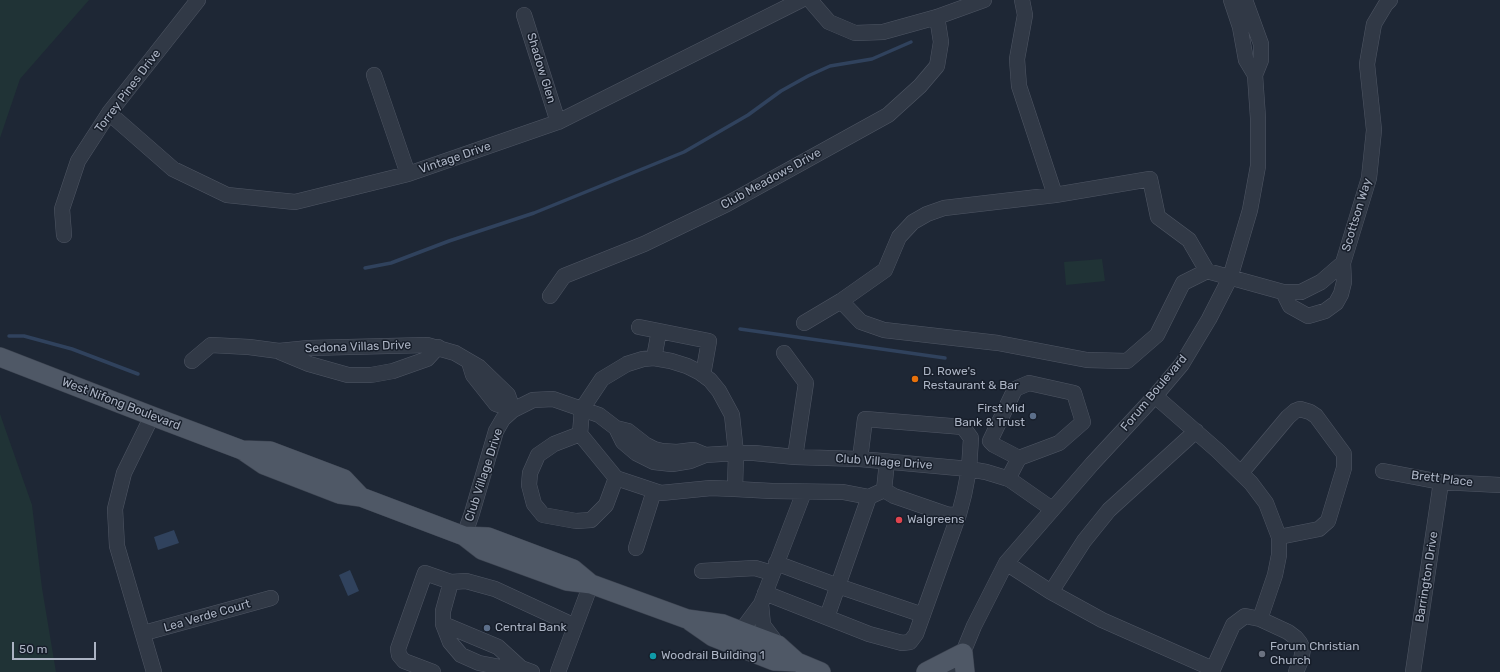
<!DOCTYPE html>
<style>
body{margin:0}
#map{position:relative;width:1500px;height:672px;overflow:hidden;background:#1e2735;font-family:Rubik,sans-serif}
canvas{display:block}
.scale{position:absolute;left:12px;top:642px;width:84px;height:18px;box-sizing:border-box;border:2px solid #abb3c3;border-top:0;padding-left:5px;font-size:12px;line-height:14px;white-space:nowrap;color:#abb3c3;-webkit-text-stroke:3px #171e2a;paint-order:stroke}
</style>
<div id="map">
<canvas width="1500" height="672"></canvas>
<div class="scale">50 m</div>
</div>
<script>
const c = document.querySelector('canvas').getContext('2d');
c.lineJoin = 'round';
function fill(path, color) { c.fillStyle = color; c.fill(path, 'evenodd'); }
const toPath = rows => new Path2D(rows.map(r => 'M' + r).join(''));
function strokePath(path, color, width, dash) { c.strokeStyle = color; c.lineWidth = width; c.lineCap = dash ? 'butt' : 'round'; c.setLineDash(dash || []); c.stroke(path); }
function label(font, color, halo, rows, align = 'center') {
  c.font = font + ' Rubik,sans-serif'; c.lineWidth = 3; c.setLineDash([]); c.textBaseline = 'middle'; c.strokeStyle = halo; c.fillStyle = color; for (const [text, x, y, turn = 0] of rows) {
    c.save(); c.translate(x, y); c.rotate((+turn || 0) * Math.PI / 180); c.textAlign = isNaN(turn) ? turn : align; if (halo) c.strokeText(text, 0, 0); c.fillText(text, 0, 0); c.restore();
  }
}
fill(toPath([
 [0,0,89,0,20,79,0,138],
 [1102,259,1105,281,1066,285,1064,262],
 [0,414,32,505,42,588,56,672,0,672]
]), '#203336');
fill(toPath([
 [174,530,179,543,158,550,154,537],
 [350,570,359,591,348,596,339,575]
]), '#30425d');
strokePath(toPath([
 [365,268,391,263,449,241,534,213,684,152,748,115,781,91,808,76,830,66,872,59,911,42],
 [740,329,945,358],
 [9,336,24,336,72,349,138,374]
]), '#30425d', 3.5);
const minor = toPath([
 [810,0,829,22,855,33,883,32,937,17,984,0],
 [1022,0,1025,15,1017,59,1019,86,1055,195],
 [1231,0,1240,27,1246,60,1255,75],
 [524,15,558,122],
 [374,75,408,174],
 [109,113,173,169,227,195,295,202,408,174,558,122,801,0],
 [64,235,62,209,78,161,109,113,198,0],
 [1283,292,1290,306,1308,316,1325,311,1336,303,1341,294,1344,282,1343,263],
 [550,296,564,276,644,244,727,204,888,115,920,86,937,66,941,42,937,17],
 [841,301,861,322,884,330,998,343,1087,360,1127,361,1157,335,1183,283,1207,271,1283,292,1301,292,1321,282,1343,263,1369,178,1374,130,1367,64,1374,24,1386,4,1390,0],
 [804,323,841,301,885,270,899,237,913,222,927,214,944,208,1055,195,1150,179,1158,217,1189,240,1207,271],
 [639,327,709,341,703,375],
 [280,352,309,364,348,375,371,375,393,371,427,359,438,347],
 [784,353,806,383,795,457],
 [654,358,659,331],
 [192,361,211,345,249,347,279,351,309,348,427,345,455,353,479,367,508,395,513,410],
 [469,362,473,375,496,404,513,410],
 [152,416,124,473,115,509,117,546,154,672],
 [616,428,623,442,636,453,654,462,672,464,690,461,705,455,736,453,754,453,795,457,860,459,969,469,986,472,1009,479,1052,509],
 [580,434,554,444,538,455,530,473,529,485,534,504,543,515,576,521,591,520,606,505,616,478],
 [860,459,865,419,963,427,971,438,969,469,964,495,959,514,949,515,894,496,884,490,887,462],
 [1383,471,1441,482,1500,485],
 [1241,473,1288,417,1295,411,1300,409,1310,412,1316,416,1344,454,1344,468,1328,521,1319,529,1279,537],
 [1008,479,1019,458,1059,443,1083,422,1074,393,1029,383,1015,389,990,441,994,445,1019,458],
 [735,489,736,453,732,415,719,391,710,380,699,372,687,366,671,361,654,358,643,359,627,364,602,379,582,409,580,434,616,478,661,493,711,488,735,489,772,491,843,492,869,497,884,490],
 [464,536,472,513,496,431,503,419,513,410,533,400,553,399,599,415,616,428,628,431,646,445,654,449,662,451,677,452,693,450,705,455],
 [636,548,654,491],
 [776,563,838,586,923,615],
 [1006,563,1051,592,1102,620,1213,669,1233,625,1245,616,1260,619,1275,575,1279,555,1279,537,1266,503,1251,483,1218,451,1155,396],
 [702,571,755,568,772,573],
 [1051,592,1084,541,1109,510,1196,431],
 [765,593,869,634,902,643,910,642,916,634,959,514],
 [761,604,763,625,778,645],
 [827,617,869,497],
 [1260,619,1288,632,1296,638,1300,643,1303,649,1301,660,1296,672],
 [443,624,498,647,521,668],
 [741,631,761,604,804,492],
 [144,633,271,598],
 [433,672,404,661,399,655,398,649,425,573,451,582],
 [532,672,521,668,500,667,479,663,461,655,450,642,443,624,443,611,451,582,466,581,495,589,575,626],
 [558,672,591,584],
 [955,672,974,626,1006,563,1092,464,1155,396,1182,364,1209,319,1230,278,1250,210,1258,166,1258,118,1255,75,1261,60,1261,44,1245,0],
 [1413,672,1441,482]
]);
const major = toPath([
 [0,357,152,416,242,450,264,465,339,494,361,497,464,536,482,550,567,581,591,584,687,619,723,624,741,631,778,645,797,662,821,672],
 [242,450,270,451,344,479,361,497],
 [464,536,488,537,573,569,591,584],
 [690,621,713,637,774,661,797,662],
 [926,672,963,653,965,672]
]);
strokePath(minor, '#4f5664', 16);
strokePath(major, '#3b424f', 20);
strokePath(minor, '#313946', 15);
strokePath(major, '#4f5866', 19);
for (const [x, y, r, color] of [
 [915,379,4,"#e8710a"],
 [1033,416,4,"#5c6f8a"],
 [899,520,4,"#e0444e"],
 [487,628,4,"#5c6f8a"],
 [1262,654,4,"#6b7280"],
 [653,656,4,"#0f9aa8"]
]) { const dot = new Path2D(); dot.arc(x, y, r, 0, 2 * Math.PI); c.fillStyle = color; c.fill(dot); strokePath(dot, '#171e2a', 1.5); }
label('12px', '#abb3c3', '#171e2a', [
 ["Shadow Glen",541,68,73],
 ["Torrey Pines Drive",128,91,-53],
 ["Vintage Drive",455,158,-19],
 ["Club Meadows Drive",771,179,-29],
 ["Scottson Way",1357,215,-73],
 ["Sedona Villas Drive",358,347,-2],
 ["Forum Boulevard",1154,393,-50],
 ["West Nifong Boulevard",121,404,21],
 ["Club Village Drive",884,462,4],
 ["Club Village Drive",484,475,-72],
 ["Brett Place",1442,479,7],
 ["Barrington Drive",1427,577,-81],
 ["Lea Verde Court",207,616,-16]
]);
label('12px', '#abb3c3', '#171e2a', [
 ["D. Rowe's",923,372],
 ["Restaurant & Bar",923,386],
 ["First Mid",1025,409,"right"],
 ["Bank & Trust",1025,423,"right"],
 ["Walgreens",907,520],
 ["Central Bank",495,628],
 ["Forum Christian",1270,647],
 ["Church",1270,661],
 ["Woodrail Building 1",661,656]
], 'left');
</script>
